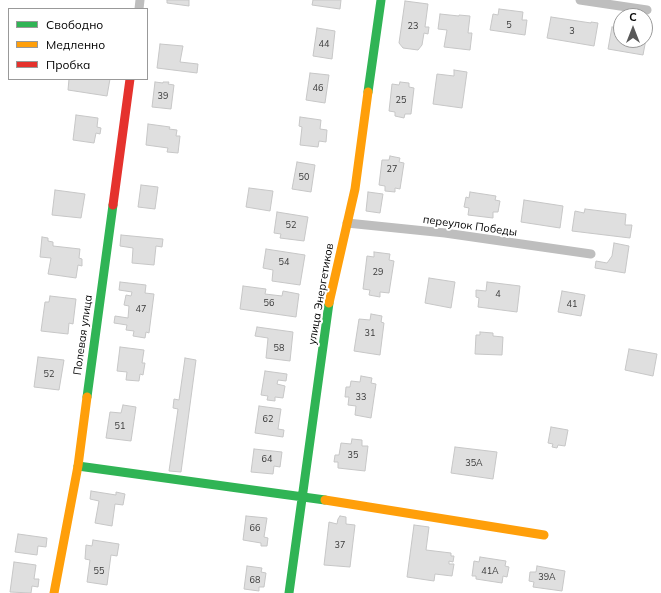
<!DOCTYPE html>
<meta charset="utf-8">
<style>
body{margin:0}
#map{position:relative;width:661px;height:593px;overflow:hidden;background:#fff;font-family:Mulish,sans-serif}
canvas{display:block}
.legend{position:absolute;left:8px;top:8px;width:140px;height:72px;box-sizing:border-box;background:#fff;border:1px solid #999;margin:0;padding:5px 7px;list-style:none;font-size:12px;color:#000}
.legend li{display:flex;align-items:center;gap:8px;height:20px}
.legend b{width:20px;border:1px solid #999}
.north{position:absolute;left:613px;top:8px;width:40px;height:40px;box-sizing:border-box;background:#fff;border:1px solid #999;border-radius:50%;rotate:0deg;font-size:11px;font-weight:700;line-height:16px;text-align:center;color:#000}
.north::after{content:'';display:block;margin:auto;width:14px;height:18px;background:#595959;clip-path:polygon(50% 0,100% 100%,50% 72%,0 100%)}
</style>
<div id="map">
<canvas width="661" height="593"></canvas>
<ul class="legend">
<li><b style="height:5px;background:#30b455"></b>Свободно</li>
<li><b style="height:5px;background:#ff9f0a"></b>Медленно</li>
<li><b style="height:5px;background:#e5322d"></b>Пробка</li>
</ul>
<div class="north">С</div>
</div>
<script>
const c = document.querySelector('canvas').getContext('2d');
c.lineJoin = 'round';
function fill(path, color) { c.fillStyle = color; c.fill(path, 'evenodd'); }
const toPath = rows => new Path2D(rows.map(r => 'M' + r).join(''));
function strokePath(path, color, width, dash) { c.strokeStyle = color; c.lineWidth = width; c.lineCap = dash ? 'butt' : 'round'; c.setLineDash(dash || []); c.stroke(path); }
function label(font, color, halo, rows, align = 'center') {
  c.font = font + ' Mulish,sans-serif'; c.lineWidth = 4; c.setLineDash([]); c.textBaseline = 'middle'; c.strokeStyle = halo; c.fillStyle = color; for (const [text, x, y, turn = 0] of rows) {
    c.save(); c.translate(x, y); c.rotate((+turn || 0) * Math.PI / 180); c.textAlign = isNaN(turn) ? turn : align; if (halo) c.strokeText(text, 0, 0); c.fillText(text, 0, 0); c.restore();
  }
}
const building = toPath([
 [167,0,189,0,189,6,167,3,167,0],
 [313,0,341,0,340,9,312,5,313,0],
 [405,1,428,4,425,27,429,27,428,34,424,33,422,45,418,50,403,48,399,43,405,1],
 [499,9,523,12,522,20,527,20,525,35,490,30,493,14,498,15,499,9],
 [440,14,459,16,459,15,470,16,468,33,472,33,470,50,444,47,447,30,438,29,440,14],
 [551,17,591,23,591,22,598,23,594,46,547,38,551,17],
 [612,27,621,29,621,40,646,39,643,55,608,49,612,27],
 [317,28,335,31,332,59,313,56,317,28],
 [160,44,183,46,180,62,198,64,197,73,157,68,160,44],
 [454,70,467,72,462,108,433,104,437,74,454,76,454,70],
 [310,73,329,75,325,103,306,100,310,73],
 [69,79,110,79,107,96,68,90,69,79],
 [155,82,163,83,163,82,169,82,168,84,174,85,171,109,152,107,155,82],
 [400,82,409,83,409,87,414,88,411,114,405,114,404,118,395,116,395,112,389,111,392,84,399,85,400,82],
 [76,115,98,118,97,127,101,128,100,134,96,133,94,143,73,140,76,115],
 [300,117,321,120,320,129,327,130,326,142,319,141,318,147,300,145,302,127,299,126,300,117],
 [148,124,170,127,169,129,177,130,176,136,180,136,178,153,167,152,168,148,146,145,148,124],
 [390,156,400,158,399,162,404,163,400,189,395,188,395,192,385,191,385,186,379,185,382,160,389,160,390,156],
 [297,162,315,165,311,192,292,189,297,162],
 [141,185,158,187,155,209,138,207,141,185],
 [249,188,273,191,270,211,246,207,249,188],
 [55,190,85,194,81,218,52,215,55,190],
 [368,192,383,194,380,213,366,211,368,192],
 [470,192,496,196,495,200,500,201,498,212,493,212,493,218,468,215,469,208,464,207,466,197,469,198,470,192],
 [524,200,563,206,560,228,521,222,524,200],
 [585,209,626,214,625,225,632,225,630,238,572,231,575,211,584,213,585,209],
 [277,212,308,217,304,241,280,238,281,234,274,233,277,212],
 [121,235,163,239,162,247,156,246,154,265,132,263,133,248,120,246,121,235],
 [42,237,48,238,48,241,53,242,53,246,80,249,79,258,82,259,82,266,78,265,76,278,48,274,51,258,40,257,42,237],
 [614,243,629,246,625,273,595,268,596,261,607,263,612,256,614,243],
 [266,249,305,255,300,285,272,281,273,270,263,268,266,249],
 [374,252,390,254,389,260,394,261,389,293,380,292,380,297,369,295,370,290,363,289,367,256,374,257,374,252],
 [429,278,455,282,451,308,425,303,429,278],
 [120,282,146,285,145,293,154,294,149,333,146,332,145,338,133,336,134,331,126,330,127,325,114,323,115,316,128,318,129,306,124,305,126,295,131,296,132,292,119,290,120,282],
 [487,282,520,286,517,312,478,307,479,298,476,297,476,290,486,291,487,282],
 [243,286,266,289,265,294,282,296,283,291,299,294,296,317,240,309,243,286],
 [562,291,585,295,581,316,558,312,562,291],
 [50,296,76,299,73,324,69,323,68,334,41,331,45,302,49,302,50,296],
 [371,314,382,316,381,322,384,323,380,355,354,351,359,319,370,320,371,314],
 [257,327,293,332,290,361,266,358,268,338,255,336,257,327],
 [480,332,493,333,493,336,503,337,502,355,475,354,476,335,480,335,480,332],
 [120,347,144,350,142,363,145,363,143,375,140,374,139,381,126,380,127,372,117,371,120,347],
 [629,349,657,354,653,376,625,370,629,349],
 [38,357,64,360,59,390,34,387,38,357],
 [185,358,196,360,181,472,169,471,178,409,173,408,174,399,179,400,185,358],
 [265,371,287,374,286,381,278,380,277,384,285,386,283,398,275,397,275,401,267,400,268,396,261,395,265,371],
 [361,376,372,378,371,383,376,384,371,418,355,415,356,406,348,405,349,397,345,397,346,387,350,387,351,381,360,382,361,376],
 [123,405,136,407,131,441,106,438,110,412,121,413,123,405],
 [259,406,281,409,278,429,284,430,283,437,255,433,259,406],
 [551,427,568,430,565,446,558,445,557,448,552,447,553,444,548,443,551,427],
 [352,439,362,440,362,446,368,446,365,471,338,468,338,462,334,462,335,455,339,455,341,443,351,444,352,439],
 [455,447,497,452,493,479,451,473,455,447],
 [254,449,282,452,280,467,274,466,273,474,251,472,254,449],
 [91,491,116,495,116,492,125,494,123,505,115,504,112,526,95,523,99,501,90,499,91,491],
 [246,516,267,518,264,537,268,538,267,546,261,546,261,543,243,540,246,516],
 [340,516,346,517,346,524,355,525,350,567,324,565,329,522,337,524,338,519,340,516],
 [414,525,429,527,426,550,451,553,451,556,454,556,453,562,449,561,449,564,454,564,452,576,435,574,434,581,407,577,414,525],
 [18,534,47,538,46,547,38,546,37,555,15,552,18,534],
 [93,540,119,544,117,556,111,555,107,585,87,582,90,560,85,559,86,545,92,546,93,540],
 [480,557,506,561,505,566,509,567,507,577,503,576,502,583,476,579,476,576,472,576,474,561,479,562,480,557],
 [14,562,36,565,34,579,39,579,38,587,32,586,31,593,10,592,14,562],
 [247,566,262,568,261,572,266,573,264,587,259,587,259,591,244,589,247,566],
 [537,566,565,571,562,591,533,587,534,582,529,581,530,572,536,572,537,566]
]);
fill(building, '#dfdfdf');
strokePath(building, '#c7c7c7', 1);
strokePath(toPath([
 [580,0,647,10],
 [139,9,140,0],
 [347,223,445,233,591,254]
]), '#bebebe', 9);
strokePath(toPath([
 [368,92,381,0],
 [87,397,113,205],
 [78,466,325,500],
 [289,593,329,303]
]), '#30b455', 9);
strokePath(toPath([
 [329,303,355,189,368,92],
 [325,500,544,535],
 [54,593,78,466,87,397]
]), '#ff9f0a', 9);
strokePath(toPath([
 [113,205,130,79]
]), '#e5322d', 9);
label('9px', '#383838', null, [
 ["5",509,25],
 ["23",413,26],
 ["3",572,31],
 ["44",324,44],
 ["46",318,88],
 ["39",163,96],
 ["25",401,100],
 ["27",392,169],
 ["50",304,177],
 ["52",291,225],
 ["54",284,262],
 ["29",378,272],
 ["4",498,294],
 ["56",269,303],
 ["41",572,304],
 ["47",141,309],
 ["31",370,333],
 ["58",279,348],
 ["52",49,374],
 ["33",361,397],
 ["62",268,419],
 ["51",120,426],
 ["35",353,455],
 ["64",267,459],
 ["35А",474,463],
 ["66",255,528],
 ["37",340,545],
 ["55",99,571],
 ["41А",490,571],
 ["39А",547,577],
 ["68",255,580]
]);
label('11px', '#000', '#fff', [
 ["переулок Победы",470,226,8],
 ["улица Энергетиков",321,294,-80],
 ["Полевая улица",83,335,-82]
]);
</script>
